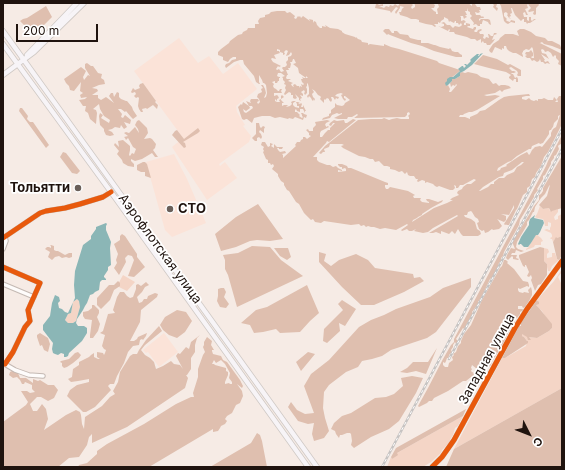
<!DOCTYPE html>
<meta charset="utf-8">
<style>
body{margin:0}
#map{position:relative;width:565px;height:470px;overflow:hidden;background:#f6ebe5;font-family:Inter,sans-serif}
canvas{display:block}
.frame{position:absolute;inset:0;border:4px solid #1f130e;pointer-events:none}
.north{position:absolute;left:509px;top:414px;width:40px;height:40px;-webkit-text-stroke:3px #fff;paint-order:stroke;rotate:132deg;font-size:11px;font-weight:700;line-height:16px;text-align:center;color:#1f130e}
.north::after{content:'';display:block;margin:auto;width:14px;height:18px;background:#1f130e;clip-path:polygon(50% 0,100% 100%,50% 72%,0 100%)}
.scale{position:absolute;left:16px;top:24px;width:82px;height:18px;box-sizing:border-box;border:2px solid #1f130e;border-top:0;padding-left:5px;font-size:12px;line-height:14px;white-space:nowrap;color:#1f130e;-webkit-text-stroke:3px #fff;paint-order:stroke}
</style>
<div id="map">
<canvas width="565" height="470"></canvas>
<div class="frame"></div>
<div class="north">С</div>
<div class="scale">200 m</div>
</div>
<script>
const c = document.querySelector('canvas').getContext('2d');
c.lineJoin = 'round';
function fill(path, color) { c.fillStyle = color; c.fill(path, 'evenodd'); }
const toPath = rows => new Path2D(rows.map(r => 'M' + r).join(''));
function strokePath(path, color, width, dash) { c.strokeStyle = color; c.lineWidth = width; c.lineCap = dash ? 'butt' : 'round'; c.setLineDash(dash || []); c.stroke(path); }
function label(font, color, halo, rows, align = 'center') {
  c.font = font + ' Inter,sans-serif'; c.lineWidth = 3.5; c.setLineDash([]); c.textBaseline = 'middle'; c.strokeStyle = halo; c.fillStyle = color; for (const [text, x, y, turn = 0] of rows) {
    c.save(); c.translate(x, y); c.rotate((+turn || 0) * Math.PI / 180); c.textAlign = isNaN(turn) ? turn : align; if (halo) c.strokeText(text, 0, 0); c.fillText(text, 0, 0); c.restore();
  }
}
fill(toPath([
 [179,38,198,63,209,56,223,74,238,63,257,89,236,106,237,112,245,125,243,126,251,136,249,142,219,164,220,166,225,162,237,178,207,200,172,147,183,138,134,71],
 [174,154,187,179,206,223,172,237,165,230,146,162],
 [164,333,178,352,159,367,148,352,146,353,143,350]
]), '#fbe3d8');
fill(toPath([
 [540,206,543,209,549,208,550,211,558,209,558,212,554,217,555,220,558,219,558,216,562,214,562,236,555,239,553,242,552,239,551,239,550,238,552,237,552,235,551,233,544,230,547,229,549,230,550,230,550,228,551,226,551,223,548,222,548,226,545,226,544,221,543,219,537,218,535,217,537,214],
 [536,234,541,238,543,241,541,242,541,245,535,245,534,247,526,250,526,249,529,247,528,247,531,243],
 [544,248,548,249,549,252,547,254,547,258,552,257,552,253,555,253,557,259,559,260,552,266,550,271,548,271,547,267,547,264,544,261],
 [562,269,562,272,558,277,562,285,562,388,454,449,502,358,505,358,526,346,527,341,524,337,522,336,521,333,530,338,529,337,537,338,549,331,552,328,542,311,536,305,538,301,536,301,554,281],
 [123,275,135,282,127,291,117,286],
 [77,299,79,301,80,307,76,321,73,323,68,323,65,320,68,314,71,313,73,302],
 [463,416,458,426,455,428,453,435,451,438,449,443,442,450,441,453,431,462,423,467,387,467,391,457,392,459,397,453]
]), '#f4d5c6');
fill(toPath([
 [377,3,379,5,383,4,383,6,379,6,384,8,386,6,389,7,390,5,393,6,395,4,398,6,400,3,411,3,413,5,411,7,412,9,415,7,415,5,414,3,432,3,435,5,434,8,431,8,434,11,436,12,436,14,438,14,437,9,439,7,438,4,435,3,468,3,472,6,472,3,475,4,477,7,480,7,481,10,479,10,480,12,478,13,475,12,476,15,480,15,482,17,483,16,484,18,481,18,479,19,479,21,481,19,488,19,490,20,491,25,489,24,488,22,483,20,482,23,482,24,480,24,480,26,478,26,476,24,473,25,474,23,470,18,472,16,470,14,470,12,468,11,468,8,467,11,465,11,467,15,465,15,467,17,465,18,464,19,463,16,460,16,461,17,461,21,464,20,466,22,464,23,464,25,466,25,466,23,470,24,470,26,468,26,467,27,473,29,474,27,476,27,476,29,474,31,475,32,477,32,478,30,481,29,482,30,479,32,480,34,483,34,484,35,483,38,485,39,486,37,489,38,488,34,489,34,491,36,493,36,494,33,496,33,497,34,494,35,492,40,495,39,493,42,490,45,487,45,486,43,484,43,483,41,481,43,481,39,477,41,475,39,471,39,467,37,455,34,454,32,449,32,450,30,449,29,448,31,438,26,441,27,444,26,444,24,441,23,444,22,447,25,450,25,453,28,455,26,459,27,461,26,462,25,461,23,459,25,458,23,456,23,456,21,455,21,454,23,450,21,449,22,448,19,444,17,444,19,441,21,440,23,438,22,438,24,434,24,436,26,435,27,432,25,426,24,419,22,419,20,416,19,411,19,407,17,400,15,399,12,401,12,402,9,404,7,400,6,400,8,396,14,395,12,398,8,396,7,391,13,390,11,375,8,376,4],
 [492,3,538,3,539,5,536,8,536,14,535,15,533,14,534,11,529,12,528,11,531,8,528,4,527,5,528,8,525,9,528,15,526,15,525,12,523,13,524,17,527,17,527,20,529,21,529,17,531,17,531,20,532,21,534,19,536,19,530,23,528,23,527,24,526,22,524,22,524,19,523,19,521,21,515,15,512,8,511,8,512,13,510,14,511,16,509,17,511,19,509,18,507,15,508,14,506,12,504,13,504,16,507,19,506,20,507,21,510,22,511,20,515,21,515,23,511,22,508,24,506,23,504,21,501,6,499,3,497,4,496,7,498,8,497,11,493,7,494,5],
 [46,6,52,17,42,27,30,27,28,25,25,26,20,21,23,19,27,18],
 [277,11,285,11,287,13,290,12,295,16,294,18,296,19,298,16,299,17,300,16,301,18,303,16,310,21,309,19,313,20,313,21,314,23,314,21,316,22,317,25,320,28,322,28,322,26,326,27,325,25,330,28,338,29,342,31,342,32,345,34,355,37,355,38,356,37,358,39,361,40,362,42,368,43,368,45,370,44,384,46,384,44,391,47,399,49,437,61,439,63,460,70,460,71,447,81,446,86,448,85,450,89,449,92,451,92,457,85,456,84,455,86,453,85,451,87,450,83,452,81,452,79,455,79,460,76,460,73,462,72,465,73,468,72,477,74,481,77,489,79,493,84,496,83,499,86,501,85,505,85,509,86,511,88,504,90,502,92,500,90,495,93,484,95,487,96,495,95,500,96,477,110,472,112,469,112,464,114,463,115,460,115,459,117,465,117,470,119,470,117,477,114,480,111,485,110,499,100,504,97,509,96,529,94,530,96,526,96,522,97,522,99,526,100,529,98,531,100,534,101,536,100,538,101,538,99,542,99,544,98,548,100,553,100,554,97,557,100,555,102,558,102,557,99,559,96,562,96,562,124,548,152,544,157,541,166,536,173,535,177,532,179,530,186,527,188,527,192,523,195,517,209,516,210,509,225,506,225,507,224,505,225,504,224,514,208,514,205,509,215,501,214,506,216,506,220,504,222,497,219,498,220,502,226,499,229,493,230,492,229,488,232,485,233,484,230,482,231,479,229,477,223,479,222,478,219,475,217,472,212,471,211,468,212,467,215,464,215,465,217,471,219,475,222,477,229,480,231,481,234,478,236,463,236,461,234,458,229,455,234,452,231,449,234,441,231,441,234,436,232,433,233,429,233,458,216,457,215,433,228,428,232,423,233,414,231,416,229,412,231,409,231,407,229,402,231,401,230,408,225,407,224,396,230,385,228,380,229,374,227,371,227,368,226,366,227,364,225,361,226,359,224,351,225,324,221,321,223,315,222,313,219,311,220,304,213,299,204,296,202,289,191,287,190,284,185,284,183,281,181,278,176,278,174,272,169,274,166,273,164,271,165,270,163,268,163,268,160,266,159,263,152,264,151,263,149,264,147,261,145,262,142,265,142,268,147,270,146,270,143,273,144,271,146,274,148,274,144,277,147,283,147,282,149,279,149,279,148,277,148,278,150,280,152,285,151,286,153,282,154,283,155,283,158,296,146,295,145,297,142,300,142,301,140,303,139,303,137,305,137,307,139,311,136,309,135,309,133,306,130,308,129,309,131,313,131,313,128,316,125,315,122,327,120,330,121,326,123,325,125,326,126,326,127,328,126,329,127,321,131,320,133,320,137,322,137,325,133,328,130,330,130,330,128,335,123,333,123,331,126,329,125,330,123,334,120,337,121,344,120,345,123,347,123,353,119,356,120,329,142,327,141,326,143,313,157,317,157,317,160,319,162,327,165,330,165,333,167,336,166,338,168,342,170,342,171,338,170,338,172,346,171,346,169,345,168,342,169,342,167,340,167,338,165,338,164,342,164,347,166,348,168,351,168,385,182,388,183,388,185,385,185,385,187,386,189,388,189,390,187,408,191,415,195,413,196,414,198,421,198,420,200,422,202,429,203,429,202,427,201,426,199,429,199,438,202,443,200,442,202,431,208,422,214,422,215,418,217,417,218,413,220,412,222,434,208,447,203,453,200,450,200,452,198,459,195,457,193,458,191,462,189,463,187,467,184,471,184,476,180,474,179,463,185,460,185,458,188,456,188,456,186,454,185,455,188,453,190,450,190,439,186,437,187,435,186,433,184,427,182,425,183,425,181,422,180,418,182,417,181,418,179,416,179,414,176,410,176,408,175,407,172,405,174,402,171,399,172,395,170,390,169,390,167,387,166,384,166,379,161,375,162,373,159,370,159,365,157,359,156,343,148,341,146,344,145,342,144,330,144,329,147,324,149,325,152,323,152,321,154,319,153,325,146,358,120,371,119,382,119,384,118,389,120,392,119,397,118,401,119,409,119,409,117,408,116,410,114,409,112,407,113,407,115,405,117,354,118,358,115,357,114,352,117,348,117,347,119,338,119,334,118,342,114,342,113,339,114,337,113,332,115,330,118,322,120,323,118,329,116,329,114,331,113,331,110,335,107,335,103,337,105,342,106,344,105,345,103,350,100,345,96,344,96,344,98,346,99,345,101,343,99,341,95,343,94,341,93,337,94,335,96,339,97,338,99,336,98,335,100,333,97,331,97,332,100,331,102,329,100,329,99,327,98,325,100,324,99,324,103,320,99,321,97,320,96,318,95,315,91,312,89,314,92,312,94,313,97,315,99,315,101,314,99,313,101,312,100,311,98,309,96,308,98,307,96,309,94,309,88,308,84,307,83,307,86,306,87,307,89,307,93,305,95,304,93,305,92,304,90,301,92,303,94,303,96,300,95,302,98,300,99,301,101,299,100,299,98,295,94,297,98,295,99,293,98,293,95,291,95,291,93,289,92,285,95,284,94,286,90,285,88,286,85,284,84,285,82,283,80,283,78,282,77,285,76,281,73,278,73,277,76,279,77,280,77,280,78,279,78,279,81,278,81,277,83,275,83,275,81,272,82,274,84,273,86,274,88,276,89,278,91,279,91,280,89,282,89,281,91,282,93,274,93,274,96,277,95,278,96,279,98,277,99,277,101,275,99,275,101,277,102,280,102,279,100,281,99,281,96,282,95,284,97,281,99,281,100,284,103,282,103,282,106,284,105,288,105,286,107,290,106,292,104,291,102,293,101,296,101,293,103,293,105,295,107,299,108,299,106,297,106,297,104,296,102,300,102,298,103,300,104,301,103,302,104,301,107,303,107,303,105,306,111,305,111,305,113,303,109,300,109,300,112,297,111,296,109,295,110,295,112,297,112,300,115,299,116,302,118,303,117,302,116,302,115,301,113,303,113,304,114,307,115,306,118,304,117,303,120,295,117,293,119,289,118,288,119,280,117,275,118,270,116,262,116,254,118,252,123,247,119,246,119,244,120,242,119,238,107,241,104,242,105,243,102,249,106,250,108,246,111,243,109,244,112,246,113,249,111,253,108,252,106,249,106,246,101,251,103,250,101,251,99,258,99,259,101,257,102,258,104,260,102,259,99,257,97,258,94,262,92,261,89,263,88,261,85,263,85,265,89,266,93,264,98,266,97,267,93,266,85,264,83,263,83,262,80,259,75,259,82,260,84,259,84,256,82,254,76,244,64,243,60,240,60,234,62,226,68,225,66,226,64,229,63,232,60,236,59,236,57,233,57,230,59,228,62,223,60,223,57,218,55,218,52,221,49,229,43,230,41,238,35,242,34,243,32,247,30,248,28,255,28,255,24,259,24,258,21,260,18,265,17,265,15,269,14,271,12],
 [277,49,280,50,280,52,283,53,283,55,285,54,284,52,286,50,288,51,286,56,289,55,291,52,292,54,291,56,288,57,288,60,286,62,287,65,285,67,283,67,282,68,284,71,281,72,279,69,277,70,276,69,278,66,279,67,281,66,273,62,271,59,272,58,276,59,274,55,280,53,279,51,277,51],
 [293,59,294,59,296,63,293,64,298,68,299,73,306,78,306,76,308,78,304,78,302,77,303,79,301,79,302,82,304,84,303,85,301,84,302,87,300,86,300,88,299,86,297,86,295,84,293,85,294,87,292,86,291,84,293,83,288,81,291,79,287,79,286,78,287,75,288,75,286,70,289,70,288,68,290,68,291,64,290,62,292,62],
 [560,115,556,127,553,129,551,133,551,136,542,147,540,146,535,147,532,150,530,154,529,155,527,152,521,155,506,165,507,166,501,168,500,170,497,171,498,168,508,162,511,161,517,156,529,149,531,149,532,146,539,143,540,144,543,143,549,134,549,131,550,130,551,130,552,128,553,127,554,123,558,119,558,116],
 [522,162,524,162,521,165,517,167,514,172,507,175,504,178,499,178,494,182,494,184,491,184,488,187,480,191,479,191,483,187,499,177,503,176,504,173,512,170],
 [385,29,389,29,392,33,394,33,394,31,397,31,400,34,408,35,410,38,418,40,421,40,421,43,428,43,434,45,435,45,440,47,449,49,450,48,451,49,452,51,455,52,458,52,460,54,462,55,462,57,456,57,434,51,422,46,411,43,390,35,388,34,387,35,383,31],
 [520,29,524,29,531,32,536,36,545,38,548,41,552,41,560,45,562,50,552,46,544,44,542,42,538,44,540,43,562,54,562,66,558,64,559,61,556,58,556,56,555,55,553,57,551,53,548,51,545,52,544,50,542,49,541,50,542,53,546,54,549,59,541,54,545,60,544,60,545,62,548,61,550,64,547,63,545,64,543,62,541,62,540,59,539,61,537,62,534,60,532,61,530,58,527,58,525,56,527,55,525,54,526,52,529,52,531,50,533,53,533,56,531,57,532,58,534,58,533,49,532,47,529,50,526,49,523,51,523,52,522,53,523,56,523,57,516,53,513,53,509,51,507,49,506,46,504,46,504,49,502,48,502,50,495,47,492,53,490,52,489,50,493,44,499,40,500,38,505,34,513,34,519,36,517,31],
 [483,55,497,59,508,65,510,64,521,70,521,76,518,76,517,75,518,73,517,71,511,67,509,68,512,71,514,71,516,72,514,73,512,73,511,74,513,74,515,78,517,77,518,79,518,82,516,82,516,79,514,79,513,81,509,78,509,77,511,75,506,72,489,68,474,64],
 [87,63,91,66,93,66,98,73,102,74,101,78,104,80,105,84,99,85,92,88,97,89,98,91,92,95,98,95,98,98,101,100,106,97,114,103,109,96,111,93,113,93,114,97,117,92,119,93,119,97,121,99,126,101,127,101,132,107,133,110,137,116,133,119,131,117,126,111,125,112,121,109,118,109,122,114,121,117,123,118,125,115,131,120,130,124,124,122,127,127,124,129,121,125,120,128,115,127,112,129,108,130,112,132,114,135,110,136,106,135,104,131,104,129,100,125,99,116,100,113,103,115,101,118,109,123,110,120,104,116,100,109,99,104,93,109,96,110,97,113,96,124,90,119,88,113,85,111,86,106,83,106,79,100,85,99,87,97,81,98,80,95,83,93,80,91,81,82,74,91,70,90,69,86,66,83,64,79,81,67,86,71,83,77,84,80,88,75,90,76,85,68,85,64],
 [143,83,156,101,155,102,158,105,157,109,153,105,147,109,146,108,142,109,143,112,141,112,139,109,138,106,139,98,138,97,136,98,134,96,136,94,135,92,132,93,131,92,133,88,135,90,140,88,139,86,140,84],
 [20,108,22,108,28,116,27,119,30,122,33,122,49,145,46,148,19,111],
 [139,120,147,128,148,133,144,139,150,138,152,139,156,144,155,148,153,150,158,157,155,157,152,153,142,159,135,161,131,159,131,161,134,164,134,167,128,166,123,163,122,160,117,154,119,151,114,145,115,143,119,147,118,141,123,140,130,146,130,150,129,155,130,156,132,153,134,154,136,149,133,147,128,138,126,140,125,138,124,137,128,136,124,133,126,132,129,133,135,127,139,133,138,129,135,125,137,121],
 [256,123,259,123,260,127,261,128,263,126,265,127,264,129,264,133,260,130,259,132,261,134,262,137,261,139,259,137,257,138,257,141,255,141,252,138,256,134],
 [198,128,200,131,198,133,183,142,185,143,186,147,184,148,172,135,175,131,177,130,184,139],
 [562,135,562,143,561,144,559,145,558,146,559,149,556,155,554,156,554,158,551,162,551,164,545,175,543,176,543,179,537,189,538,190,534,195,534,197,520,220,519,225,504,252,503,256,501,258,501,261,499,263,497,270,492,278,490,279,483,294,479,301,478,301,478,304,472,312,473,314,466,325,466,326,464,329,463,328,456,339,458,341,456,344,455,342,453,345,453,347,451,350,452,352,449,355,449,356,448,358,447,358,446,361,445,363,443,362,443,365,445,367,448,367,449,363,453,360,452,357,454,355,453,354,456,352,458,346,461,343,461,341,464,334,471,325,482,300,500,268,502,266,504,260,506,260,508,262,507,263,514,269,523,281,528,282,529,285,529,287,527,286,520,289,518,288,518,290,519,292,523,293,524,292,529,293,528,290,531,287,532,291,532,295,529,301,525,307,523,308,522,306,518,306,518,309,522,309,524,310,520,312,520,314,517,318,514,319,515,322,510,329,504,342,492,362,491,365,488,368,484,367,482,370,479,372,478,371,477,369,472,365,471,368,472,369,471,371,472,372,474,373,477,372,478,373,477,374,471,377,466,381,463,381,448,391,434,398,432,401,429,401,427,403,419,407,418,406,428,388,443,359,451,345,454,342,454,339,546,166,548,161],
 [63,152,66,153,80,171,77,174,72,173,60,157],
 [562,156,562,208,552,211,551,212,549,208,543,209,539,205,547,196,550,185,549,186,545,194,541,198,535,207,534,212,533,212,529,220,527,222,527,225,517,242,516,247,518,249,524,251,521,252,516,250,515,253,512,253,511,255,517,255,516,258,519,259,518,260,513,259,513,257,512,256,508,260,506,258,507,255,511,248,515,249,513,244,513,241,530,213,534,206,539,200,539,195,541,194,543,191,543,188],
 [143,162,145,162,147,164,151,178,145,176,145,172,141,172,137,170,137,165],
 [258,204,283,239,270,241,257,240,250,241,236,247,221,251,215,234,236,217],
 [122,234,125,236,137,254,137,257,145,267,134,277,128,276,134,260,132,256,128,255,125,258,126,262,119,275,114,268,117,263,116,260,118,254,114,244,120,240,120,236],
 [562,236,562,255,559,260,557,259,553,242,556,237,557,238],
 [50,245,51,245,54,246,54,250,56,251,58,251,65,255,69,253,72,253,72,257,69,258,66,257,62,258,59,256,55,257,52,260,48,257,50,252,45,249,47,247,49,247,51,248,51,246],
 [252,246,270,247,281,260,303,276,237,307,228,275,225,269,225,260,223,255,238,253],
 [540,247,544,248,544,261,547,264,547,275,541,284,538,285,535,291,531,280,532,278,531,275,529,277,527,276,529,272,526,265,525,265,525,267,523,266,519,257,519,255],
 [274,248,288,248,291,257,287,260,280,256],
 [319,252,326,254,324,261,331,266,339,260,356,254,368,260,375,268,413,274,414,278,420,277,424,281,404,292,374,305,361,305,342,287,319,262],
 [471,278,471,287,436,332,427,338,391,350,382,356,372,359,362,361,358,367,346,372,329,385,324,392,323,408,325,418,329,431,324,438,314,441,312,434,314,423,308,424,298,421,288,407,291,402,297,410,305,414,314,413,304,386,311,374,329,360,359,327,371,320,384,315,396,309,430,297,443,288],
 [118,281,120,283,120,286,114,290,110,300,101,309,97,305,97,298,109,285,114,285],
 [146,282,149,285,145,287,142,292,137,297,139,303,142,302,144,299,147,299,148,296,155,293,158,294,157,297,141,310,140,322,130,341,134,341,137,339,138,337,147,333,146,336,143,340,142,339,140,340,139,345,133,346,128,352,124,363,117,376,114,384,110,384,108,386,111,390,95,407,86,412,83,412,67,396,70,390,77,385,89,382,89,379,78,381,71,382,68,379,72,377,73,369,79,365,79,362,89,357,91,355,94,353,94,357,98,359,100,359,97,357,97,352,103,353,104,355,105,353,106,350,104,349,102,346,105,335,100,333,103,331,108,314,115,313,113,310,117,297,120,292,124,292,127,296,130,298,133,297,136,289,136,285,138,284,141,286],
 [307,285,319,313,310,321,300,332,280,333,276,329,263,332,254,333,250,325,241,323,256,310,267,307],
 [221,288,224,288,226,292,224,297,229,304,226,308,220,307,217,301,218,296,218,289],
 [342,300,356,309,345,326,339,323,340,331,327,343,323,341,324,329,343,310,338,304],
 [536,301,538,301,539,302,539,304,536,305,539,308,552,324,552,328,549,331,537,338,529,337,531,340,528,340,527,337,522,334,522,336,524,337,527,341,528,341,528,343,505,358,502,358,519,326,521,326,521,323],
 [92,305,94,305,99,310,99,313,97,317,100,324,98,331,93,338,90,338,90,335,92,320,85,319,83,316,83,312,88,311,92,308],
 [177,310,186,312,192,321,185,332,177,338,169,335,163,330,160,325,165,317],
 [159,326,162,331,145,345,141,350,145,355,150,358,154,362,156,369,163,366,171,361,174,364,180,365,183,369,176,356,178,353,180,354,186,347,189,349,191,342,200,335,197,338,195,345,195,352,191,358,191,369,187,375,186,375,188,378,185,388,127,427,92,443,92,434,89,437,87,445,79,457,69,458,58,467,3,467,3,422,26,405,28,402,21,391,27,391,30,393,35,392,32,389,32,385,25,382,24,384,22,384,20,380,17,377,13,378,9,375,10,372,14,370,18,373,20,378,26,378,33,383,33,379,38,381,40,380,48,385,54,385,58,390,54,398,48,401,41,397,37,397,30,404,33,411,37,411,42,404,46,409,48,419,44,430,66,415,76,410,80,412,81,415,82,424,84,429,85,417,102,406,110,397,115,394,113,391,118,382,120,372,130,356,133,354,137,354,139,350,146,340],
 [40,333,48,338,50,344,48,352,44,350,42,345,40,346,37,337,37,335],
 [207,337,212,341,211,345,214,350,212,350,212,351,213,354,221,356,223,360,227,362,240,380,243,386,242,388,237,384,242,391,243,396,240,403,236,405,232,413,227,416,225,419,227,421,225,424,221,426,220,428,218,431,213,432,213,429,149,467,78,467,79,465,87,463,97,454,97,451,107,444,144,424,176,404,191,397,194,397,193,393,198,377,198,369,203,355,205,352,203,347,204,345,204,342],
 [214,360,216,363,221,360,225,364,230,373,229,378,232,382,232,384,230,384,229,383,225,384,225,382,228,375,228,372,226,371,226,368,215,365,214,364,212,364],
 [437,348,426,374,416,371,407,373,400,372,407,368,413,362,428,362],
 [78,352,81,355,79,358,73,363,67,367,64,368,62,366,62,363,60,362,61,361,69,359,75,353],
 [308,352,315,354,301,371,296,362],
 [412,376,423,378,416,393,399,421,389,429,371,437,354,448,351,445,352,441,351,434,350,433,347,433,342,435,340,435,339,438,336,434,335,431,331,429,334,423,342,416,351,413,375,398,386,397,394,394,403,386,401,378],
 [562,388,562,467,446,467,454,449],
 [466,409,463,416,397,453,398,455,392,459,391,457,396,448],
 [257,433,260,435,262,441,267,467,210,467,251,443]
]), '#dfbfaf');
fill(toPath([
 [483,53,472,65,464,71,460,73,460,76,455,79,452,79,452,81,448,85,446,86,445,83,447,81,447,79,450,77,453,77,460,71,458,69,462,66,463,66,464,68,466,66,464,64,466,64,467,65,471,61,470,60,472,58,477,54,479,54,478,56,479,56,480,54],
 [535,215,534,218,543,220,544,223,540,232,538,235,536,235,531,243,528,247,524,247,521,244,520,244,519,245,518,244,521,237,529,225,529,222,530,219],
 [106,223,107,224,106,226,106,230,111,242,110,248,111,265,108,267,108,270,104,276,104,277,106,279,106,280,102,280,100,282,99,290,95,292,93,294,90,295,87,303,85,306,83,310,77,319,76,323,78,326,84,326,87,328,87,333,82,341,69,353,68,356,66,357,64,357,64,354,61,353,58,355,55,354,53,353,52,349,53,343,43,330,43,325,50,316,52,303,55,295,59,297,60,301,58,303,59,308,62,309,65,312,68,313,75,298,74,285,75,271,83,245,91,239,91,236,96,229,96,227],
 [77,299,79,301,80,307,76,321,73,323,68,323,65,320,68,314,71,313,73,302]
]), '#8bb6b6');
const minor = toPath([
 [3,238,40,213,46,211,65,208,80,204,103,197,111,192],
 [3,249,6,241,5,237],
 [3,267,40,283,28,310,30,321,25,327,13,352,5,364],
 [3,284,34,297],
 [3,363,15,370,29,375,43,376],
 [432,467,442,457,454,440,515,328,527,309,562,261]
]);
const major = toPath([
 [3,31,317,467],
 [3,44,111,192,308,467],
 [27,55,77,3],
 [3,75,34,52,84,3]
]);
strokePath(minor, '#c4b9b3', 5.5);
strokePath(major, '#cfc9c5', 6);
strokePath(minor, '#fefcfb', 3.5);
strokePath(major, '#f7f4f7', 4.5);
const rail = toPath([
 [449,359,562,149],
 [382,467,562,129]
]);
strokePath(rail, '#c6c3c2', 2.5);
strokePath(rail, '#fff', 1, [3]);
strokePath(toPath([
 [3,238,40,213,46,211,65,208,80,204,103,197,111,192],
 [3,267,40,283,28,310,30,321,25,327,13,352,5,364,3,363],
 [432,467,442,457,454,440,515,328,527,309,562,261]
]), '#e8590c', 5);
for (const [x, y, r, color] of [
 [78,188,4,"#6a5f59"],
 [170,209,4,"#6a5f59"]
]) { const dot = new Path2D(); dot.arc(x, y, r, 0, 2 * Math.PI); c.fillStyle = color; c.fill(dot); strokePath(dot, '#fff', 1.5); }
label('bold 13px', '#1f130e', '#fff', [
 ["Тольятти",70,188],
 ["СТО",178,209,"left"]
], 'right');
label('13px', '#1f130e', '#fff', [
 ["Аэрофлотская улица",160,249,54],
 ["Западная улица",487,359,-61]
]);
</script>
